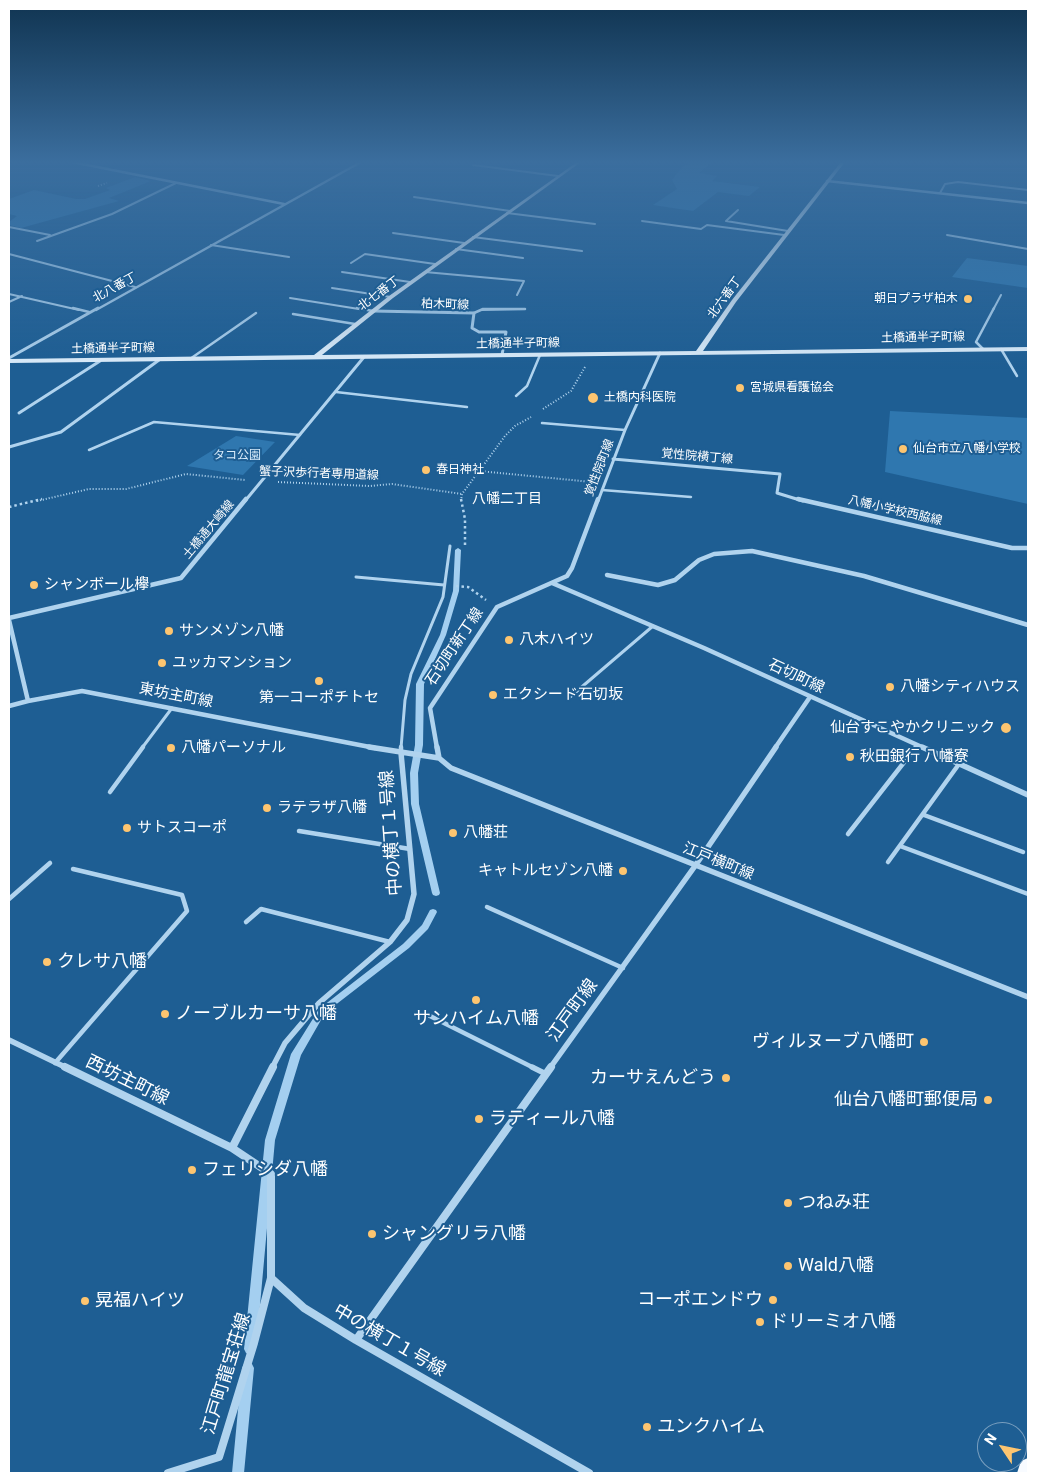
<!DOCTYPE html>
<meta charset="utf-8">
<style>
body{margin:0}
#map{position:relative;width:1037px;height:1482px;overflow:hidden;background:#1e5e93;font-family:Roboto,sans-serif}
canvas{display:block}
.frame{position:absolute;inset:0;border:10px solid #fff;pointer-events:none}
.north{position:absolute;left:977px;top:1422px;width:50px;height:50px;box-sizing:border-box;background:#1e5e93;border:1px solid #789ebe;border-radius:50%;rotate:304deg;font-size:14px;font-weight:700;line-height:20px;text-align:center;color:#fff}
.north::after{content:'';display:block;margin:auto;width:18px;height:22px;background:#fdc570;clip-path:polygon(50% 0,100% 100%,50% 72%,0 100%)}
</style>
<div id="map">
<canvas width="1037" height="1482"></canvas>
<div class="frame"></div>
<div class="north">N</div>
</div>
<script>
const c = document.querySelector('canvas').getContext('2d');
c.lineJoin = 'round';
function fill(path, color) { c.fillStyle = color; c.fill(path, 'evenodd'); }
const toPath = rows => new Path2D(rows.map(r => 'M' + r).join(''));
function strokePath(path, color, width, dash) { c.strokeStyle = color; c.lineWidth = width; c.lineCap = dash ? 'butt' : 'round'; c.setLineDash(dash || []); c.stroke(path); }
function label(font, color, halo, rows, align = 'center') {
  c.font = font + ' Roboto,"Noto Sans JP",sans-serif'; c.lineWidth = 4; c.setLineDash([]); c.textBaseline = 'middle'; c.strokeStyle = halo; c.fillStyle = color; for (const [text, x, y, turn = 0] of rows) {
    c.save(); c.translate(x, y); c.rotate((+turn || 0) * Math.PI / 180); c.textAlign = isNaN(turn) ? turn : align; if (halo) c.strokeText(text, 0, 0); c.fillText(text, 0, 0); c.restore();
  }
}
fill(toPath([
 [691,162,712,162,699,173,717,176,712,181,760,187,749,196,718,192,693,211,653,205,677,189,672,180,682,167],
 [135,177,151,181,109,198,119,201,21,228,9,225,9,222,17,216,9,214,9,199,34,190,76,199,85,199,110,190,106,188],
 [967,258,1028,266,1028,288,952,277],
 [890,411,1028,418,1028,504,885,472],
 [236,436,275,442,243,475,187,466]
]), '#2f77af');
fill(toPath([
 [458,548,461,550,459,591,446,635,424,684,423,745,418,773,419,804,440,893,439,895,436,896,433,895,432,893,411,804,410,773,415,745,416,684,440,635,453,591,455,550,458,548],
 [433,909,436,910,437,912,428,929,409,948,325,1013,301,1055,275,1140,256,1349,254,1353,250,1355,246,1353,244,1349,265,1140,291,1054,319,1009,403,944,422,925,430,910,433,909],
 [248,1362,252,1364,254,1368,244,1473,232,1473,242,1368,244,1364,248,1362]
]), '#a4cff0');
strokePath(toPath([
 [98,186,107,183],
 [543,409,571,391,585,367],
 [479,471,592,482],
 [278,482,370,486,392,484,462,494],
 [37,501,89,489,126,489,186,474,245,480],
 [461,501,462,494,505,436,515,426,531,417]
]), '#b0d3ee', 2, [1, 2]);
strokePath(toPath([
 [461,499,465,519,465,545],
 [9,507,42,499],
 [456,586,468,587,486,600]
]), '#b0d3ee', 2.5, [2.5, 3]);
strokePath(toPath([
 [473,165,558,176],
 [940,193,945,184,958,182,1028,190],
 [414,197,510,211],
 [738,210,726,221,788,231],
 [507,213,595,224],
 [642,221,701,229,707,225,784,235],
 [9,227,50,235],
 [393,233,464,243],
 [947,235,1028,249],
 [473,237,582,251],
 [37,241,112,214,176,183],
 [211,245,289,257],
 [456,249,523,258],
 [9,254,135,287],
 [351,263,365,254,435,264],
 [342,272,410,282],
 [425,272,524,281,517,295],
 [332,288,391,297],
 [9,294,79,310],
 [290,298,365,310],
 [9,302,22,296],
 [481,310,525,309],
 [993,310,1001,295]
]), '#b0d3ee', 2);
strokePath(toPath([
 [73,308,89,312],
 [357,308,373,311],
 [474,313,483,309,525,309],
 [293,314,355,324],
 [983,349,976,342,994,308],
 [1001,349,1017,376],
 [190,359,256,313],
 [336,392,467,407],
 [516,396,527,386,540,355],
 [542,423,625,430],
 [89,450,154,422,300,435],
 [602,490,691,497]
]), '#b0d3ee', 2.5);
strokePath(toPath([
 [356,577,444,585],
 [570,697,653,626],
 [142,748,172,708],
 [401,748,405,700,411,674,443,597,450,546],
 [915,748,917,745]
]), '#b0d3ee', 3);
strokePath(toPath([
 [401,753,401,747],
 [110,792,143,747],
 [924,815,1023,852],
 [299,831,410,849],
 [848,834,916,747],
 [900,846,1028,894],
 [888,862,959,764],
 [9,899,50,863],
 [487,907,623,968],
 [246,922,261,909,390,942],
 [428,1015,534,1068],
 [55,1063,187,911,182,895,73,869]
]), '#b0d3ee', 4.5);
strokePath(toPath([
 [532,1067,546,1074]
]), '#b0d3ee', 5.5);
strokePath(toPath([
 [72,162,284,204],
 [827,181,1028,203],
 [96,310,361,162]
]), '#b0d3ee', 2.5);
strokePath(toPath([
 [373,311,474,313,472,328,479,332,506,332,502,355],
 [9,358,98,308],
 [19,413,100,361],
 [9,447,61,432,159,360],
 [613,459,780,474,777,493,803,501],
 [245,501,364,357],
 [598,501,625,430,660,353]
]), '#b0d3ee', 3);
strokePath(toPath([
 [798,499,1012,548,1028,548],
 [607,575,658,585,675,580,699,560,714,554,752,551,864,576,1028,625],
 [552,583,704,648,924,748],
 [9,618,181,578,246,499],
 [9,620,28,701,82,691,375,748],
 [9,706,28,701],
 [437,748,430,708,497,607,567,576,572,568,598,499],
 [775,748,810,697]
]), '#b0d3ee', 4.5);
strokePath(toPath([
 [369,747,439,758,451,768,1028,997],
 [437,747,439,758],
 [922,747,1028,795],
 [9,1040,67,1068],
 [272,1068,285,1043,319,1003,390,942,407,920,414,894,401,753],
 [550,1068,695,866,776,747]
]), '#b0d3ee', 5.5);
strokePath(toPath([
 [65,1067,232,1148],
 [273,1067,232,1148,271,1174,271,1278,304,1308,356,1340,589,1473],
 [356,1340,551,1067],
 [168,1473,219,1457,254,1343,271,1278]
]), '#b0d3ee', 8);
fill(toPath([
 [577,162,581,162,393,298,322,355,696,351,732,300,841,162,845,162,736,302,703,351,1028,347,1028,351,9,363,9,359,314,355,389,296,577,162]
]), '#ddedfa');
fill(toPath([
 [1028,1458,1028,1473,1017,1473,1021,1461,1028,1458]
]), '#f8fbff');
const sky = c.createLinearGradient(0, 0, 0, 369);
sky.addColorStop(0, '#103451');
sky.addColorStop(0.44, '#3b6e9e');
sky.addColorStop(1, '#3b6e9e00');
c.fillStyle = sky;
c.fillRect(0, 0, 1037, 369);
for (const [x, y, r, color] of [
 [968,299,5,"#fdc570"],
 [740,388,5,"#fdc570"],
 [593,398,6,"#fdc570"],
 [903,449,5,"#fdc570"],
 [426,470,5,"#fdc570"],
 [34,585,5,"#fdc570"],
 [169,631,5,"#fdc570"],
 [509,640,5,"#fdc570"],
 [162,663,5,"#fdc570"],
 [319,681,5,"#fdc570"],
 [890,687,5,"#fdc570"],
 [493,695,5,"#fdc570"],
 [1006,728,6,"#fdc570"],
 [171,748,5,"#fdc570"],
 [850,757,5,"#fdc570"],
 [267,808,5,"#fdc570"],
 [127,828,5,"#fdc570"],
 [453,833,5,"#fdc570"],
 [623,871,5,"#fdc570"],
 [47,962,5,"#fdc570"],
 [476,1000,5,"#fdc570"],
 [165,1014,5,"#fdc570"],
 [924,1042,5,"#fdc570"],
 [726,1078,5,"#fdc570"],
 [988,1100,5,"#fdc570"],
 [479,1119,5,"#fdc570"],
 [192,1170,5,"#fdc570"],
 [788,1203,5,"#fdc570"],
 [372,1234,5,"#fdc570"],
 [788,1266,5,"#fdc570"],
 [773,1300,5,"#fdc570"],
 [85,1301,5,"#fdc570"],
 [760,1322,5,"#fdc570"],
 [647,1427,5,"#fdc570"]
]) { const dot = new Path2D(); dot.arc(x, y, r, 0, 2 * Math.PI); c.fillStyle = color; c.fill(dot); strokePath(dot, '#1e5e93', 2); }
label('12px', '#fff', '#1e5e93', [
 ["北八番丁",115,288,-29],
 ["北七番丁",379,294,-37],
 ["北六番丁",725,298,-54],
 ["柏木町線",445,305,2],
 ["土橋通半子町線",923,338,-1],
 ["土橋通半子町線",518,344,-1],
 ["土橋通半子町線",113,349,-1],
 ["覚性院横丁線",697,457,5],
 ["覚性院町線",600,468,-69],
 ["蟹子沢歩行者専用道線",319,474,2],
 ["八幡小学校西脇線",895,511,13],
 ["土橋通大崎線",209,530,-50]
]);
label('12px', '#fff', '#1e5e93', [
 ["朝日プラザ柏木",958,299,"right"],
 ["宮城県看護協会",750,388],
 ["土橋内科医院",604,398],
 ["仙台市立八幡小学校",913,449],
 ["春日神社",436,470]
], 'left');
label('12px', '#d7ebfa', '#1e5e93', [
 ["タコ公園",237,456]
]);
label('14px', '#fff', '#1e5e93', [
 ["八幡二丁目",507,499]
]);
label('15px', '#fff', '#1e5e93', [
 ["シャンボール欅",44,585],
 ["サンメゾン八幡",179,631],
 ["八木ハイツ",519,640],
 ["ユッカマンション",172,663],
 ["八幡シティハウス",900,687],
 ["エクシード石切坂",503,695],
 ["第一コーポチトセ",319,698,"center"],
 ["仙台すこやかクリニック",995,728,"right"],
 ["八幡パーソナル",181,748],
 ["秋田銀行 八幡寮",860,757],
 ["ラテラザ八幡",277,808],
 ["サトスコーポ",137,828],
 ["八幡荘",463,833],
 ["キャトルセゾン八幡",613,871,"right"]
], 'left');
label('15px', '#fff', '#1e5e93', [
 ["石切町新丁線",455,647,-56],
 ["石切町線",796,677,25],
 ["東坊主町線",176,696,11],
 ["江戸横町線",718,862,22]
]);
label('18px', '#fff', '#1e5e93', [
 ["中の横丁１号線",392,833,-94],
 ["江戸町線",573,1011,-54],
 ["西坊主町線",127,1081,26],
 ["中の横丁１号線",389,1341,30],
 ["江戸町龍宝荘線",227,1374,-73]
]);
label('18px', '#fff', '#1e5e93', [
 ["クレサ八幡",57,962],
 ["ノーブルカーサ八幡",175,1014],
 ["サンハイム八幡",476,1019,"center"],
 ["ヴィルヌーブ八幡町",914,1042,"right"],
 ["カーサえんどう",716,1078,"right"],
 ["仙台八幡町郵便局",978,1100,"right"],
 ["ラティール八幡",489,1119],
 ["フェリシダ八幡",202,1170],
 ["つねみ荘",798,1203],
 ["シャングリラ八幡",382,1234],
 ["Wald八幡",798,1266],
 ["コーポエンドウ",763,1300,"right"],
 ["晃福ハイツ",95,1301],
 ["ドリーミオ八幡",770,1322],
 ["ユンクハイム",657,1427]
], 'left');
</script>
